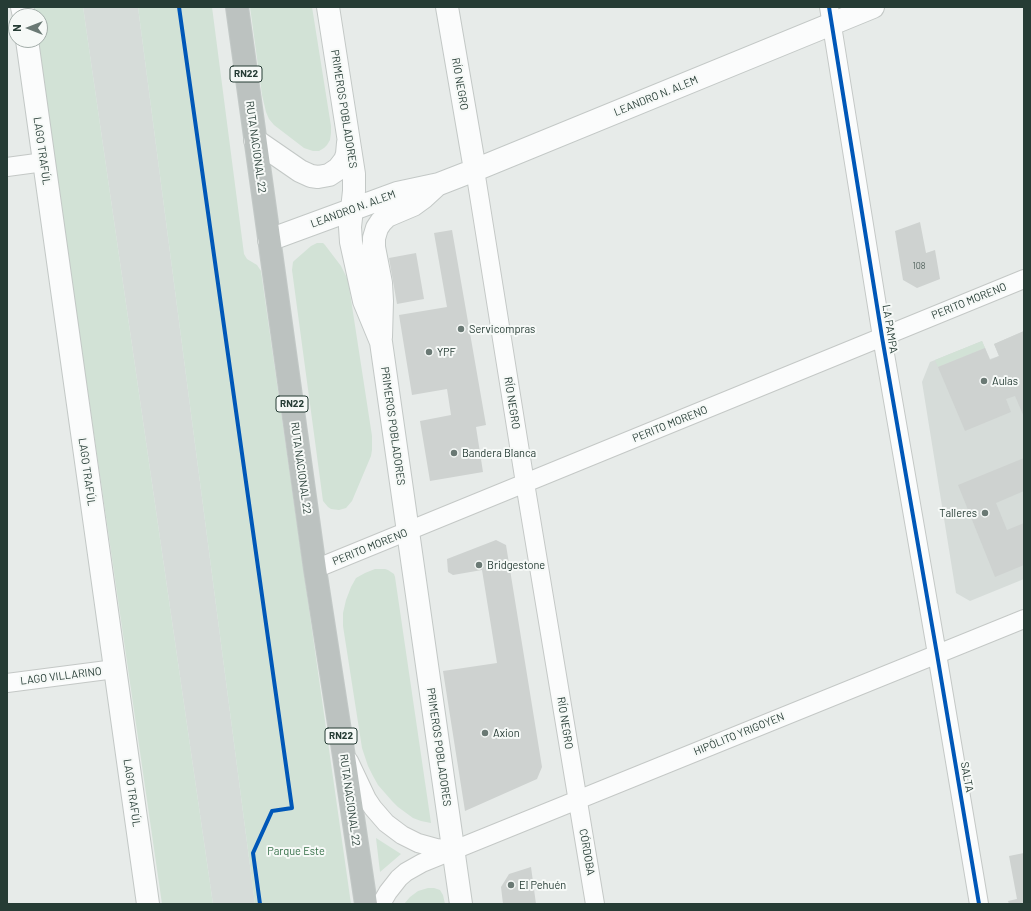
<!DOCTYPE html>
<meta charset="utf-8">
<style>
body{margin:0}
#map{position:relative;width:1031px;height:911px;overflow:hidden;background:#e7ebe9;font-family:Barlow,sans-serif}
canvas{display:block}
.frame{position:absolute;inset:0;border:8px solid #263c35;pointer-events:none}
.north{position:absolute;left:8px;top:8px;width:40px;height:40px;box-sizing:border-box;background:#f6f9f7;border:1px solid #a3ada9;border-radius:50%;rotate:270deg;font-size:11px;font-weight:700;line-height:16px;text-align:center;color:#263c35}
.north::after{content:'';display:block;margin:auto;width:14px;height:18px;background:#6a7974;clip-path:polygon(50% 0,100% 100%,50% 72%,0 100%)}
</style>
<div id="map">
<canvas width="1031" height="911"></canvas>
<div class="frame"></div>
<div class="north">N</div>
</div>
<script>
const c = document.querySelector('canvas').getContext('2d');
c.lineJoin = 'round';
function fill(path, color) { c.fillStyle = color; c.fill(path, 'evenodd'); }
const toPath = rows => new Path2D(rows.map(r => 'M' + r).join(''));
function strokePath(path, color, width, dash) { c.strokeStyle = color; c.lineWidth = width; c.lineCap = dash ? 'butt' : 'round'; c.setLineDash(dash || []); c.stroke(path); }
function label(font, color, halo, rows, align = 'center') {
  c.font = font + ' Barlow,sans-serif'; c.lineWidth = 4; c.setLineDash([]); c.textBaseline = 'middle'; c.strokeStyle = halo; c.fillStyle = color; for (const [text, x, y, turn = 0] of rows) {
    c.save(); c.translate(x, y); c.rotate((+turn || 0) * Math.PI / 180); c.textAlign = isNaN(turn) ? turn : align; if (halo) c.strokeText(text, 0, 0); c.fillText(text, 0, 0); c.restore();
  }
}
fill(toPath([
 [83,7,138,7,255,904,213,904],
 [1024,331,1024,579,970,601,956,593,922,382,930,362,982,341,990,359,999,356,994,344]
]), '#d6dcd9');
fill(toPath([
 [33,7,83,7,213,904,162,904,37,40,40,40,40,16,34,16],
 [138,7,212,7,244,254,247,259,257,265,261,271,351,904,255,904],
 [250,7,312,7,331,126,331,133,330,140,327,145,324,148,319,151,313,151,304,148,274,125,269,119,266,112,262,95],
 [317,243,323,243,325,245,341,266,348,280,372,436,372,450,371,456,352,501,346,508,339,510,331,509,328,507,323,501,292,270,293,262,295,260,311,246],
 [982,341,985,348,938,367,935,360],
 [375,569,385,569,388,570,394,574,395,577,431,823,421,821,413,818,398,807,392,801,378,785,373,776,368,766,362,748,343,626,343,613,346,600,351,587,356,578,365,573],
 [376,838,401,854,380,872],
 [428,888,434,888,440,890,443,895,445,904,404,904,410,897,418,891]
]), '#d2e2d6');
fill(toPath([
 [920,222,926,253,935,250,940,279,917,288,903,280,895,231],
 [452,230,486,425,476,427,483,472,430,481,420,421,451,415,447,389,412,395,399,315,447,307,434,233],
 [416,253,424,299,397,304,389,258],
 [1024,331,1024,417,1015,396,1006,399,1011,412,965,431,938,367,985,348,990,360,999,356,994,344],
 [1024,458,1024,491,996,503,1007,530,1024,523,1024,565,995,577,958,485],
 [496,540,506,545,542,767,537,779,465,811,443,671,497,663,482,570,453,575,448,572,447,559],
 [1024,853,1024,904,1009,904,1008,901,1017,899,1009,856],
 [531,867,536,904,503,904,501,887,509,874]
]), '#ced2d0');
const street = toPath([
 [829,7,882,337,937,654,979,904],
 [7,167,44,162],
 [475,170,525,483,595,904],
 [315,569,1024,279],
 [7,683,115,669],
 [349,761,367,799,373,808,386,823,402,835,418,843,436,848,452,850],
 [381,904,388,892,399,878,406,872,422,863,1024,619]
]);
const secondary = toPath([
 [22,7,24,16],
 [328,7,354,174,354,191,350,227,351,242,364,301,381,342,461,904],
 [447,7,475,170],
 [27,40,148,904],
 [255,140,300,171,311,176,318,177,329,175,338,169,345,160,347,154,348,143],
 [269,240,397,193,439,184,475,170,873,7],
 [381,337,382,301,381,283,374,247,374,238,377,228,381,222,387,216,413,205,424,197,436,186]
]);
const highway = toPath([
 [237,7,315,569,343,750,366,904]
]);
strokePath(street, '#c4c8c6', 20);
strokePath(secondary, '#c3c8c6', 24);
strokePath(highway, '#c3c9c7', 24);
strokePath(street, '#fbfcfc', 18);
strokePath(secondary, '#fbfcfc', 22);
strokePath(highway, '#bcc2c0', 22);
strokePath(toPath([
 [179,7,292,808,272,811,253,853,260,904],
 [829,7,882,337,937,654,979,904]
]), '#0057b8', 4);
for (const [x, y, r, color] of [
 [461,329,4,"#6a7974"],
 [429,352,4,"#6a7974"],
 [984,381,4,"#6a7974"],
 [454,453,4,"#6a7974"],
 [985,513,4,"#6a7974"],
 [479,565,4,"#6a7974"],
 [485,733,4,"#6a7974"],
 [511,885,4,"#6a7974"]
]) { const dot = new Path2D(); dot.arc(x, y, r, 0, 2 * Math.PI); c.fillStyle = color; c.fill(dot); strokePath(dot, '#f6f9f7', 1.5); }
label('9px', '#51625c', null, [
 ["108",919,266]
]);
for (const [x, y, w] of [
 [246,74,32],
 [292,404,32],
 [341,736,32]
]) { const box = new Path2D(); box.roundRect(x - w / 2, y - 8, w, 16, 3); c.fillStyle = '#f6f9f7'; c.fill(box); strokePath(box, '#263c35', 1); }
label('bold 10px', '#263c35', null, [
 ["RN22",246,74],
 ["RN22",292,404],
 ["RN22",341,736]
]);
label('11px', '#263c35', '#f6f9f7', [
 ["RÍO NEGRO",460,84,80],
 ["LEANDRO N. ALEM",656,96,-22],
 ["PRIMEROS POBLADORES",344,109,81],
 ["RUTA NACIONAL 22",256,147,82],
 ["LAGO TRAFÚL",42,151,82],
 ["LEANDRO N. ALEM",353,209,-20],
 ["PERITO MORENO",969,301,-22],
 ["LA PAMPA",890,329,81],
 ["RÍO NEGRO",512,403,81],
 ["PERITO MORENO",670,424,-22],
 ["PRIMEROS POBLADORES",393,426,82],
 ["RUTA NACIONAL 22",301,468,82],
 ["LAGO TRAFÚL",87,472,82],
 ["PERITO MORENO",370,547,-22],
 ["LAGO VILLARINO",61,676,-7],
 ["RÍO NEGRO",565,723,81],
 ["HIPÓLITO YRIGOYEN",739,734,-22],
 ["PRIMEROS POBLADORES",439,747,82],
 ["SALTA",967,777,80],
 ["LAGO TRAFÚL",132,793,82],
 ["RUTA NACIONAL 22",350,800,82],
 ["CÓRDOBA",587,852,80]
]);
label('11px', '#263c35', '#f6f9f7', [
 ["Servicompras",469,329],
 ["YPF",437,352],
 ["Aulas",992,381],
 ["Bandera Blanca",462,453],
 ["Talleres",977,513,"right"],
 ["Bridgestone",487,565],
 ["Axion",493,733],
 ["El Pehuén",519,885]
], 'left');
label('11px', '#356f48', '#f6f9f7', [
 ["Parque Este",296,851]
]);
</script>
